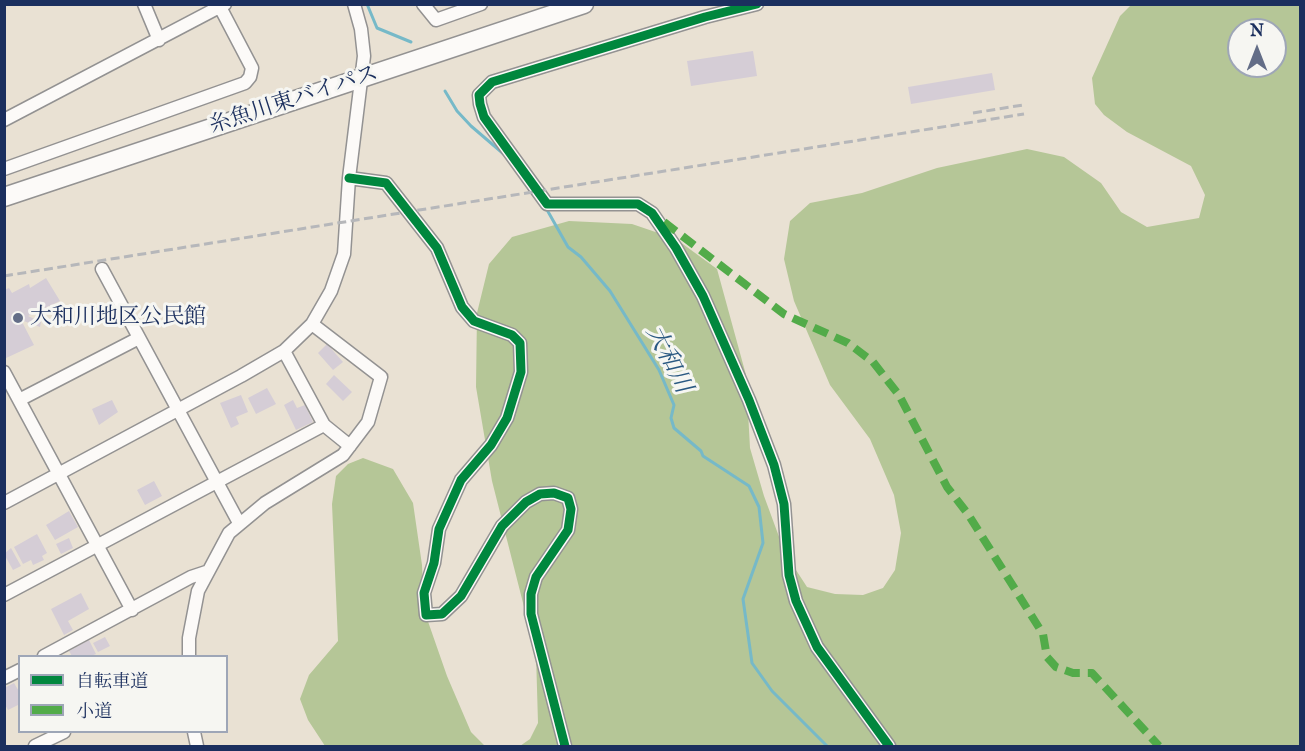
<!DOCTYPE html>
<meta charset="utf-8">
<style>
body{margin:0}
#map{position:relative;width:1305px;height:751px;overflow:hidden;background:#e9e1d3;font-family:"IM FELL English","Noto Serif JP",serif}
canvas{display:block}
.frame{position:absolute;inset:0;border:6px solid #1b2f5e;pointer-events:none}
.legend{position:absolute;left:18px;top:655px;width:210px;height:78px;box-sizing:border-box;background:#f6f6f2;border:2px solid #9ea6b7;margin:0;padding:8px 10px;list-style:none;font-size:18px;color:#1b2f5e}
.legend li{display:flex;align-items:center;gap:12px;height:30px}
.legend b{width:30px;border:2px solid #9ea6b7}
.north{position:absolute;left:1227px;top:18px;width:60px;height:60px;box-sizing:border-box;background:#f6f6f2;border:2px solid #9ea6b7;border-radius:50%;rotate:0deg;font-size:16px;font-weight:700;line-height:24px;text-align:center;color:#1b2f5e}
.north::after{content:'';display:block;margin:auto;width:21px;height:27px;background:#636d87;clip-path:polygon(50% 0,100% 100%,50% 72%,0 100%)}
</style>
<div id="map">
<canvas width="1305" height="751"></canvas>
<div class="frame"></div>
<ul class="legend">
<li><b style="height:8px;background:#00873e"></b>自転車道</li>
<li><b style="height:8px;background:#52ab49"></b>小道</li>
</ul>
<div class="north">N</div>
</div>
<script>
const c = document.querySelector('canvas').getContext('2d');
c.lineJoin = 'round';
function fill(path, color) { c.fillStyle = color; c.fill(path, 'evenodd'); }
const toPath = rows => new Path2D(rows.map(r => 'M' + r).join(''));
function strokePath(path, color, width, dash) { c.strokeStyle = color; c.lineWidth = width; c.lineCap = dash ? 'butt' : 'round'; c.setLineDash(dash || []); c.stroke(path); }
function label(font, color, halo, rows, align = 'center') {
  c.font = font + ' "IM FELL English","Noto Serif JP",serif'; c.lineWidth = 6; c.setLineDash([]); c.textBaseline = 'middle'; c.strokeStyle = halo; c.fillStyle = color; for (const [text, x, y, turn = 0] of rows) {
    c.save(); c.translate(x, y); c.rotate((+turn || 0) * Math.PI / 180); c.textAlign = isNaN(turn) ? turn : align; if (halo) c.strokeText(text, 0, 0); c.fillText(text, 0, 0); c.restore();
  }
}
fill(toPath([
 [1131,5,1300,5,1300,746,520,746,530,739,538,723,536,654,492,481,476,387,477,313,489,264,512,237,569,221,632,224,676,239,717,269,746,375,750,448,764,496,785,553,807,587,835,594,863,595,883,588,895,570,901,533,894,495,870,439,830,385,794,301,784,259,790,221,810,203,862,193,937,168,1027,149,1064,157,1101,183,1121,212,1147,227,1199,218,1205,195,1191,166,1127,132,1104,115,1095,104,1092,78,1120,16],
 [1239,30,1275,30,1275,66,1239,66],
 [363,458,393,469,413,503,422,565,424,610,447,676,471,732,484,745,489,746,325,746,308,720,300,699,309,675,338,641,332,504,336,476,348,464]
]), '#b5c697');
strokePath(toPath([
 [367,4,377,28,411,42],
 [445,91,457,111,471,126,506,156],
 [546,208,568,247,581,257,610,291,659,370,674,405,671,418,674,428,701,451,703,456,749,486,759,507,763,543,743,599,752,663,772,691,827,746]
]), '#76b9c8', 3);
fill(toPath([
 [753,51,757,76,691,86,687,61],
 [992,73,995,90,911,104,908,87],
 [46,278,60,301,28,316,41,322,40,327,21,320,34,345,4,359,4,290,9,288,12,293,29,284,30,288],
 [327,344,343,362,333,370,318,353],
 [334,375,352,392,343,401,326,384],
 [267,388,276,404,256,414,248,398],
 [241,395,248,412,236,417,239,424,231,428,220,403],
 [112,400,118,412,99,425,92,409],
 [293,400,297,408,305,405,313,422,296,430,284,405],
 [154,481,162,496,145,505,137,490],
 [69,511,78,527,55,540,46,525],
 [37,534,47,553,42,556,44,560,33,565,31,560,23,564,14,547],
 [69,538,73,548,61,554,56,544],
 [11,548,21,566,13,570,4,554],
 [81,593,89,609,68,621,73,630,64,635,51,609],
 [105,637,110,646,98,652,93,643],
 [89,640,96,654,91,656,72,656,69,651],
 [14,683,20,693,20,704,8,710,4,703,4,688]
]), '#d5cdd6');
const minor = toPath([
 [144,4,159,40],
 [423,4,436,20,481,4],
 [757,4,705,17,492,82,479,95,480,104,484,117,547,204,638,204,652,213,676,248,703,296,749,400,774,465,784,504,789,575,796,601,817,647,889,746],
 [4,120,225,4],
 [4,169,245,83,250,77,252,68,220,7],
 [349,178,386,183,437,248,462,307,474,321,512,335,520,343,521,372,507,418,491,445,461,480,439,529,434,563,424,593,426,615,442,614,461,596,502,526,526,502,540,494,554,493,568,498,571,509,568,530,536,577,531,594,531,614,565,746],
 [102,269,239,523],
 [284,351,324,425,350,446],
 [4,372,132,610],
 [19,400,139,338],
 [4,503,241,376,284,351,312,324,331,291,344,254,349,178,364,56,361,29,354,4],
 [4,595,324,425],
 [44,656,191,577,206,572],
 [189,656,189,638,198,591,229,533,265,503,343,455,368,422,381,377,312,324],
 [4,678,20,670],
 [194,732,197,746],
 [35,746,64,732]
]);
const highway = toPath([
 [4,197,584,4]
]);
strokePath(minor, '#939292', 15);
strokePath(highway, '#939292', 21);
strokePath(minor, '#fcfaf8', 12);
strokePath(highway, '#fcfaf8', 18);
strokePath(toPath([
 [973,113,1023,105],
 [4,276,1024,114]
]), '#b6b7ba', 3, [9, 4.5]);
strokePath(toPath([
 [664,222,784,314,848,343,873,362,899,395,947,487,968,514,1043,634,1047,657,1056,667,1073,673,1092,673,1159,746]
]), '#52ab49', 8, [15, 8]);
strokePath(toPath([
 [757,4,705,17,492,82,479,95,480,104,484,117,547,204,638,204,652,213,676,248,703,296,749,400,774,465,784,504,789,575,796,601,817,647,889,746],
 [349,178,386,183,437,248,462,307,474,321,512,335,520,343,521,372,507,418,491,445,461,480,439,529,434,563,424,593,426,615,442,614,461,596,502,526,526,502,540,494,554,493,568,498,571,509,568,530,536,577,531,594,531,614,565,746]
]), '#00873e', 9);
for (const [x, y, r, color] of [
 [18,318,6,"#636d87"]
]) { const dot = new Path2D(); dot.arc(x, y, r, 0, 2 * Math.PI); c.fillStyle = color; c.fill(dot); strokePath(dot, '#f6f6f2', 2); }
label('22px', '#1b2f5e', '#f6f6f2', [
 ["糸魚川東バイパス",294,101,-18]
]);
label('22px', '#1b2f5e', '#f6f6f2', [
 ["大和川地区公民館",30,318]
], 'left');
label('italic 24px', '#2a5982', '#f6f6f2', [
 ["大和川",667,360,63]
]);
</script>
